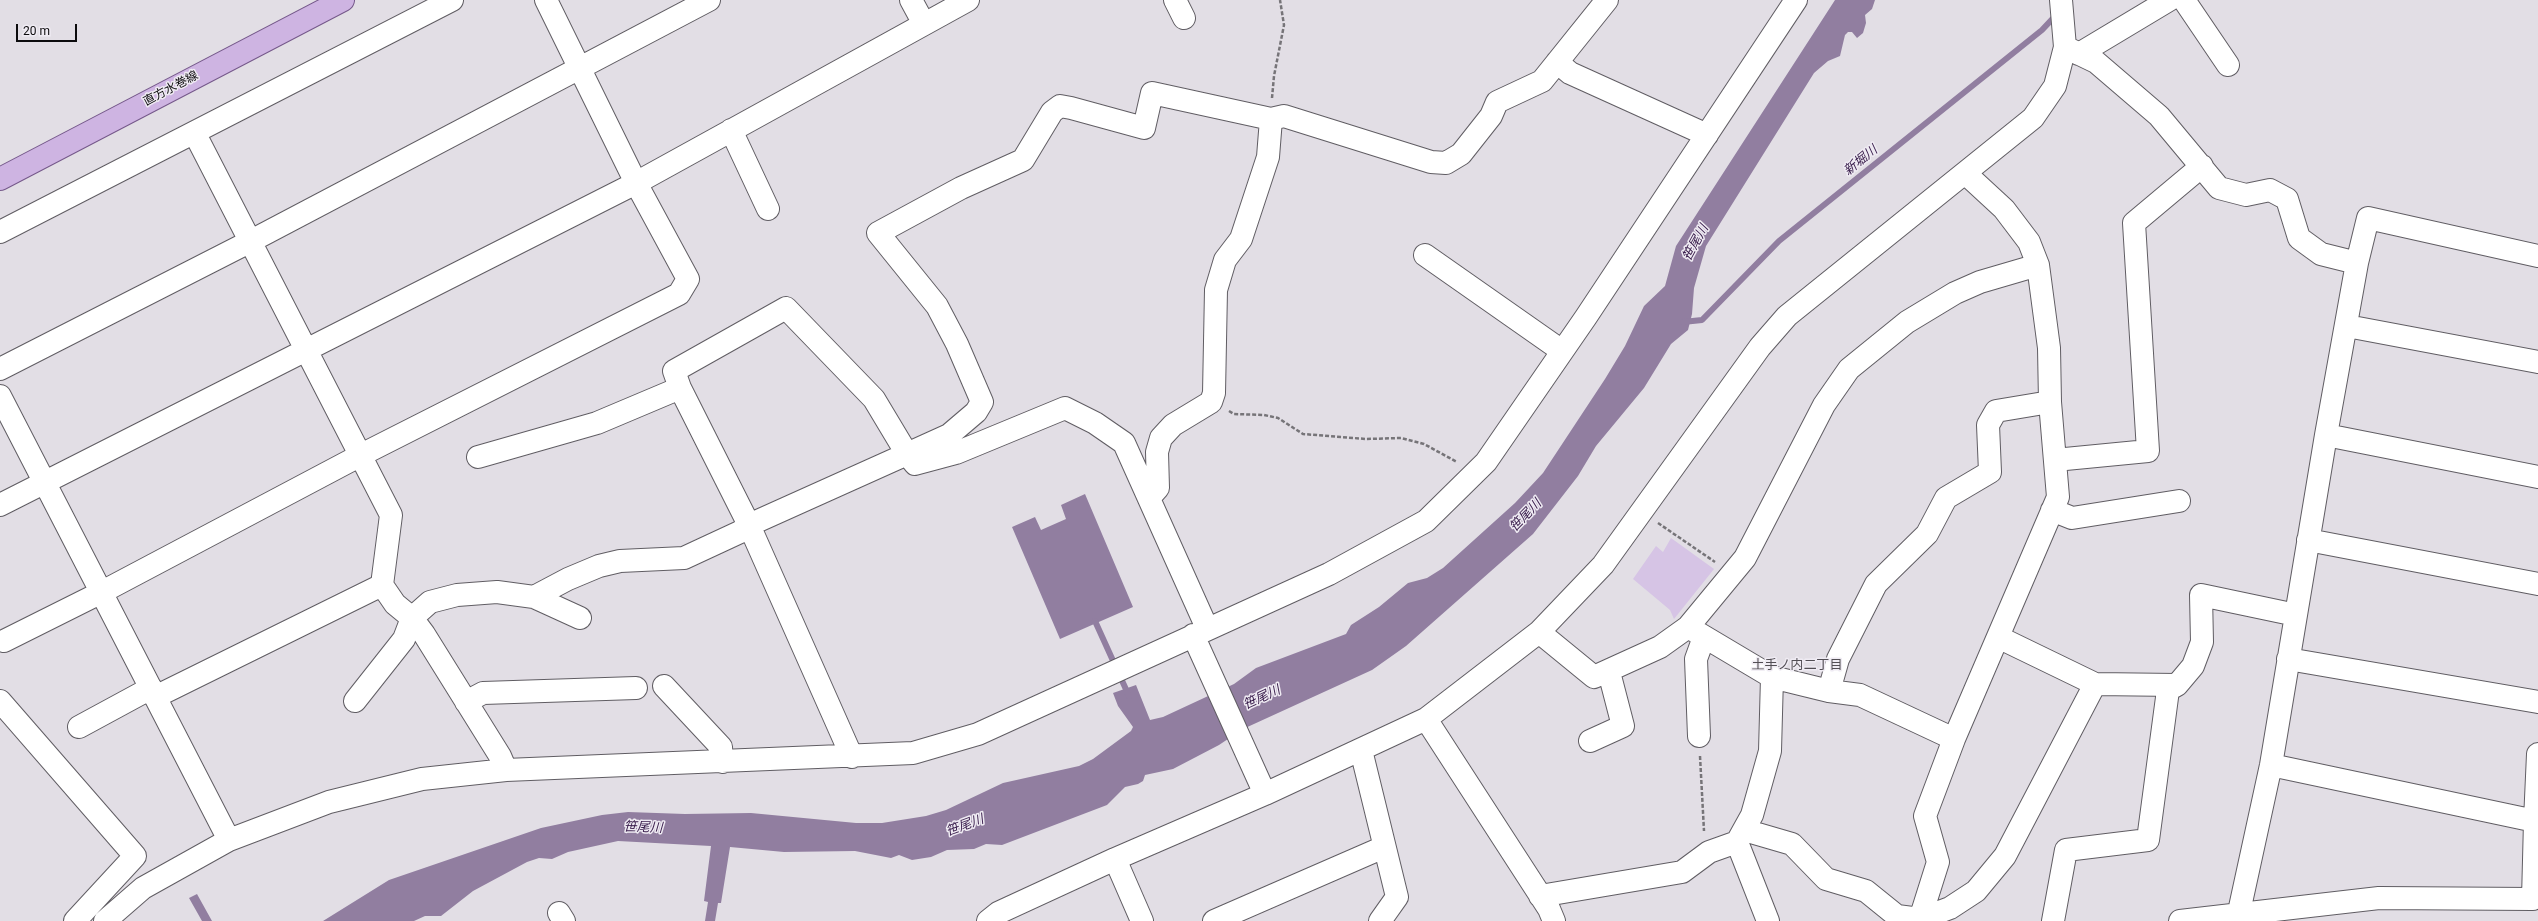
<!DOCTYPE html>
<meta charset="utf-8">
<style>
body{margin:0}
#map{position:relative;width:2538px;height:921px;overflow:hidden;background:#e2dee5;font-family:Roboto,sans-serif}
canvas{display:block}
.scale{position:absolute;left:16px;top:24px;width:61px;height:18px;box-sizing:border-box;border:2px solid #0c0b0d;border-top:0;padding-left:5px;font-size:12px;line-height:14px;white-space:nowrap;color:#0c0b0d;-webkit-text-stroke:3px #efebf3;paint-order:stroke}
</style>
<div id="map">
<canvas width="2538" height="921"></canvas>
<div class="scale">20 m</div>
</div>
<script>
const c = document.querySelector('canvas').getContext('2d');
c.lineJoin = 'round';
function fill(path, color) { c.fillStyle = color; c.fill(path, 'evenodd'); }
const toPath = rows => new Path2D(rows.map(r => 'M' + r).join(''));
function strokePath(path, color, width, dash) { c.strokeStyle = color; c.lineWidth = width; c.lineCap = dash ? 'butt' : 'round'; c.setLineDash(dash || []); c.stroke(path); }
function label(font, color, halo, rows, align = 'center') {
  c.font = font + ' Roboto,"Noto Sans JP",sans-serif'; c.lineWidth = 3; c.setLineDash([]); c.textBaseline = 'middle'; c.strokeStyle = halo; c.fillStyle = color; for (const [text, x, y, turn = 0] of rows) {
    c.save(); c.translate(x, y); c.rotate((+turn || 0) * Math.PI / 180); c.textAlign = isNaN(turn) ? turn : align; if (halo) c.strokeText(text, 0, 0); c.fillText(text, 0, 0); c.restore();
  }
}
fill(toPath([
 [1671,538,1714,569,1674,619,1670,610,1633,579,1656,546,1663,552]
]), '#d6c4e5');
fill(toPath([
 [1835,0,1875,0,1872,9,1865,15,1866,23,1863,33,1857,38,1852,32,1848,32,1845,35,1840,56,1828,61,1814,73,1706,246,1694,288,1692,314,1688,330,1671,344,1644,388,1596,446,1578,476,1533,534,1406,646,1372,670,1243,729,1219,745,1173,769,1145,775,1143,781,1138,784,1125,787,1107,805,1002,845,986,844,974,849,947,850,931,857,912,860,899,855,891,858,855,851,784,852,730,847,721,903,718,903,715,921,705,921,708,902,704,901,711,846,618,841,568,852,552,859,539,858,527,862,473,891,441,916,425,916,414,921,323,921,389,880,541,828,602,815,628,812,685,814,751,813,856,823,882,823,926,816,946,810,1003,783,1079,766,1093,759,1131,731,1133,727,1118,706,1113,693,1136,685,1150,720,1163,717,1234,684,1256,668,1346,634,1351,625,1379,607,1408,583,1427,578,1443,568,1515,503,1543,473,1605,379,1625,346,1644,306,1665,286,1676,246],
 [1085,494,1133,607,1060,639,1012,527,1035,517,1041,530,1066,519,1061,505],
 [197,894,212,921,202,921,189,898]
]), '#917ea0');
strokePath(toPath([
 [1683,322,1702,320,1779,241,2042,30,2057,14],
 [1095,621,1129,696]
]), '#917ea0', 6);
const minor = toPath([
 [911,0,924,24],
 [1175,0,1184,18],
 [2184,0,2228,65],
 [2065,47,2096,62,2159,116,2219,188,2246,195,2270,190,2287,199,2299,238,2321,254,2357,263],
 [2079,54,2169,0],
 [1557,62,1570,73,1707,135],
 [731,130,768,209],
 [195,134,391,515,382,585,395,604,412,618,424,634,500,756,506,770],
 [0,232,452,0],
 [1425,255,1562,351],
 [2347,326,2538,362],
 [0,369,251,241,709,0],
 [0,396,229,840],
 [2326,435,2538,477],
 [478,457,597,423,680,388],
 [2055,460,2148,451,2134,223,2202,166],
 [1149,498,1158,488,1157,452,1161,438,1173,425,1211,402,1214,393,1216,290,1225,260,1241,239,1268,157,1271,119],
 [0,505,636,183,968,0],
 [2052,510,2072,518,2179,501],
 [2308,540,2538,584],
 [534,597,568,579,599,566,620,561,684,558,740,532,749,525,907,454,915,464,956,453,1065,408,1095,423,1124,443,1207,628],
 [1688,627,1772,677,1829,691,1860,695,1954,739,2058,497,2050,402,2049,348,2038,265,2029,242,2004,209,1965,173],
 [1539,632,1594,677,1660,647,1688,627,1745,558,1824,405,1849,369,1907,322,1955,293,1980,282,2038,265],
 [1193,635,1265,794],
 [4,641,102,592,361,455,679,294,688,279,636,183,546,0],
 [2288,659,2538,702],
 [2095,684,2177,685],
 [664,686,721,747,722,762],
 [1829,691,1838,659,1876,584,1927,534,1946,498,1990,472,1988,425,1996,411,2050,402],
 [155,697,382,585],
 [0,701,135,856,75,921],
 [355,701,404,639,412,618,430,602,457,595,497,592,534,597,580,618],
 [466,702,483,693,636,688],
 [1426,719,1549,909,1554,921],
 [79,727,151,688],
 [1699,736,1696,659,1704,637],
 [1590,741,1623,726,1609,672],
 [1361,750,1397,897,1380,921],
 [852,757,749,525,680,388,674,371,786,308,874,399,907,454,949,435,976,412,982,402,957,344,937,306,878,233,961,188,1023,160,1052,112,1060,106,1071,108,1144,128,1152,93,1271,119,1284,116,1431,162,1446,163,1461,154,1491,116,1497,102,1542,81,1607,0],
 [2271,765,2535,821,2538,754],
 [1744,830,1792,844,1826,879,1866,891,1897,916,1920,919,1938,862,1925,816,1954,739],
 [1115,859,1142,921],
 [1540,896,1682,872,1709,852,1737,842],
 [559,913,564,921],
 [1920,919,1950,908,1976,891,2005,856,2095,684,1998,637],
 [105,921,143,888,229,840,329,802,422,779,506,770,913,753,978,734,1329,574,1426,521,1486,462,1586,317,1796,0],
 [988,921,998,913,1115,859,1265,794,1426,719,1539,632,1603,565,1760,347,1787,316,2033,118,2055,86,2065,47,2061,0],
 [1214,921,1384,847],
 [1768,921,1737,842,1752,815,1770,751,1772,677],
 [2053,921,2066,850,2148,840,2168,690,2177,685,2193,666,2202,642,2201,595,2296,615],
 [2180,921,2379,898,2533,899,2535,821],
 [2237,921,2271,765,2326,435,2357,263,2368,218,2538,256]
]);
const major = toPath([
 [0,179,343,0]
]);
strokePath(minor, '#605d63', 24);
strokePath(major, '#75588a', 24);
strokePath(toPath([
 [1272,98,1274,76,1284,25,1280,0],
 [1229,411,1234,414,1264,415,1278,418,1303,434,1366,439,1401,438,1424,444,1457,462],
 [1658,523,1715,562],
 [1700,756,1704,831]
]), '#767478', 2.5, [4, 2]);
strokePath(minor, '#fff', 22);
strokePath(major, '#ceb4e2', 22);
label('12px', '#0c0b0d', '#efebf3', [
 ["直方水巻線",171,89,-28]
]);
label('italic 13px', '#3c214f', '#efebf3', [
 ["新堀川",1861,161,-39],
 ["笹尾川",1696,243,-61],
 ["笹尾川",1526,516,-46],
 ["笹尾川",1262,698,-25],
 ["笹尾川",965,826,-20],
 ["笹尾川",643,828,2]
]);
label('13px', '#524e54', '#efebf3', [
 ["土手ノ内二丁目",1797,666]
]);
</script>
